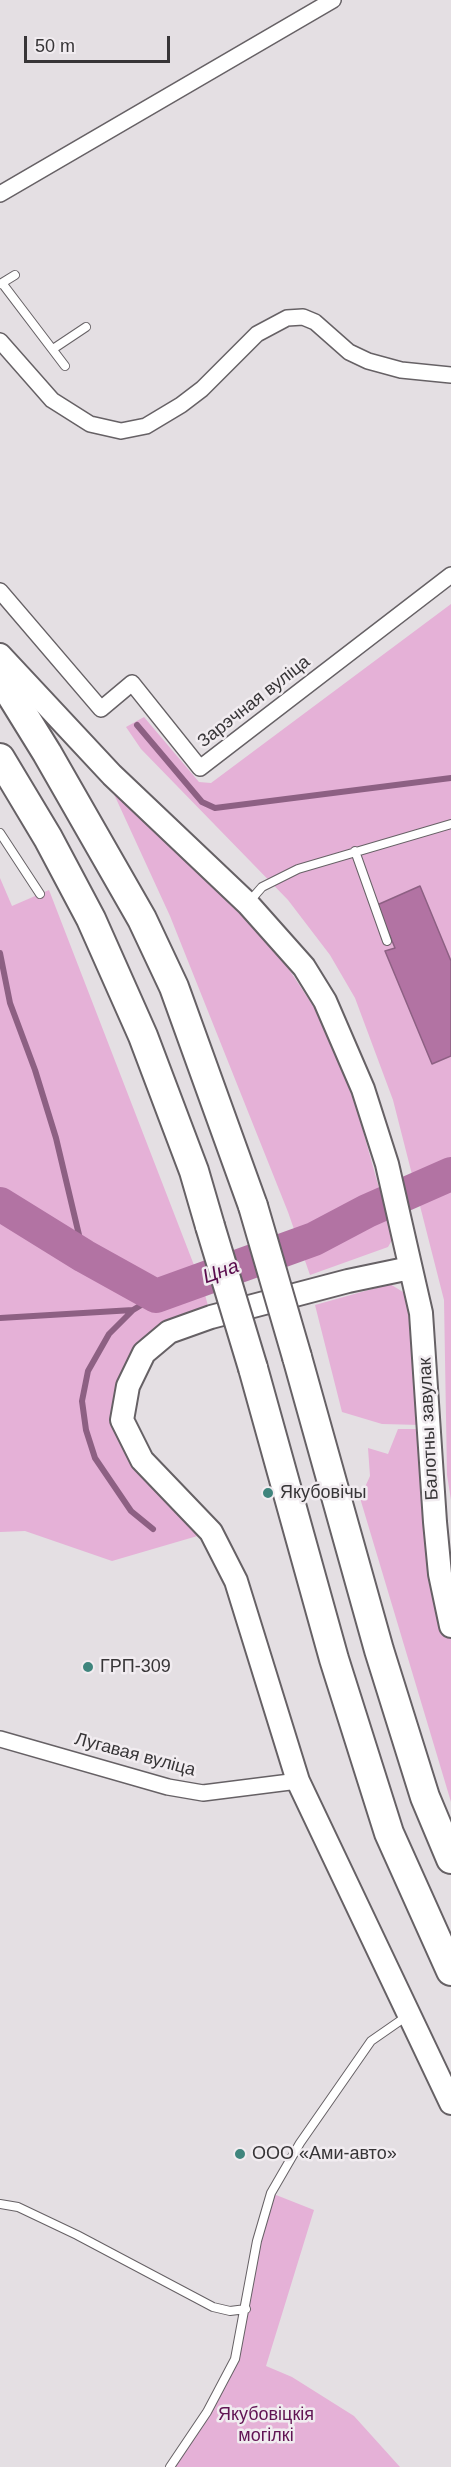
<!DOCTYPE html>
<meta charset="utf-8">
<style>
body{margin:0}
#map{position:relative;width:451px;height:2467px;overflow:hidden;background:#e4dfe3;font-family:Arial,sans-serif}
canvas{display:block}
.scale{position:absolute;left:24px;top:36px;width:146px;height:27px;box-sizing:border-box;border:3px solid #373537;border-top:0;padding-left:8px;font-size:18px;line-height:21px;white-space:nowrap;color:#373537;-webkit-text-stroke:4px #f1ecf0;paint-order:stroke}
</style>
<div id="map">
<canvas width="451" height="2467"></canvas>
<div class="scale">50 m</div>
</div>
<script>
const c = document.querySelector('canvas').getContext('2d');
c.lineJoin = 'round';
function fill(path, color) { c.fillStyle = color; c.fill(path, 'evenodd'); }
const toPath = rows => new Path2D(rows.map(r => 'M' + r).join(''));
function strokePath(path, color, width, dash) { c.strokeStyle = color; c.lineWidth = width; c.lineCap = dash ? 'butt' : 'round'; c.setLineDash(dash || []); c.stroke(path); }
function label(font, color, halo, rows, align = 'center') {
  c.font = font + ' Arial,sans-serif'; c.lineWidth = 5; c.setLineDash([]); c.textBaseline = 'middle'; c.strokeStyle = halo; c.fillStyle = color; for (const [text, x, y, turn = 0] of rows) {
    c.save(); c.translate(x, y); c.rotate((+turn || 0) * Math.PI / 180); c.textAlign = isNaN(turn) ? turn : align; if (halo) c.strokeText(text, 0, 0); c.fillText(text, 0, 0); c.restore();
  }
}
fill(toPath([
 [451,604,451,1500,447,1475,444,1300,393,1100,355,998,330,955,288,900,141,749,126,727,144,717,199,782,211,783],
 [121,791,279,954,315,1009,337,1056,358,1113,391,1231,392,1240,388,1247,310,1275,288,1212,170,916,113,792],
 [0,878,12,906,49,890,204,1291,211,1317,144,1353,122,1420,211,1532,112,1561,25,1531,0,1532],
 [390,1284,403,1292,413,1309,421,1425,382,1424,342,1412,315,1305],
 [398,1429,429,1429,451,1626,451,1802,360,1498,370,1476,368,1448,388,1454],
 [271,2193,314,2210,266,2366,292,2377,354,2416,400,2467,170,2467,235,2360]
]), '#e5b1d7');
const water = toPath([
 [420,886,451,961,451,1056,432,1064,385,951,395,948,377,905,420,886]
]);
fill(water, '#b273a3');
strokePath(water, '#8d6083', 1.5);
strokePath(toPath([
 [137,725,202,802,215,808,451,778],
 [0,953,10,1003,35,1070,56,1138,84,1256],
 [447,1176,451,1188],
 [133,1310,109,1334,88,1371,82,1401,86,1430,95,1458,131,1511,153,1529],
 [0,1318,133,1310,156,1296]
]), '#8d6083', 6);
strokePath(toPath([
 [0,1204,84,1256,156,1296,314,1239,367,1211,451,1174]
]), '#b273a3', 34);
const lane = toPath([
 [2,283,15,275],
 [0,284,2,283,65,366],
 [53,349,86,327],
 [0,833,40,894],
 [355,851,387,941],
 [248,903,262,887,298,869,451,824],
 [0,2204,18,2207,77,2235,213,2307,230,2311,246,2309],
 [170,2467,207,2412,235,2359,257,2241,271,2193,300,2143,371,2041,407,2016]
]);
const street = toPath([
 [0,194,333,0],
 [0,341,52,400,90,424,121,431,146,426,181,405,202,389,257,334,287,318,303,317,315,322,349,352,368,361,401,370,451,375],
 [0,591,101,709,132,683,200,768,451,575],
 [0,1739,168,1787,203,1793,298,1781]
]);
const secondary = toPath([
 [0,655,112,775,248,904,304,967,325,1001,363,1089,387,1164,421,1313,435,1522,440,1574,451,1626],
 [410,1268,348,1281,211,1317,169,1332,144,1353,128,1386,122,1420,142,1460,211,1532,236,1581,298,1781,451,2103]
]);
const highway = toPath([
 [0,677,47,753,142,919,174,987,253,1206],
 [0,758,48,838,91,919,143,1036,194,1171,210,1226],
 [297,1357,379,1650,425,1797,451,1859],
 [253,1368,334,1659,389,1833,451,1971]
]);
strokePath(lane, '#666165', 10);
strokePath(street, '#666165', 18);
strokePath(secondary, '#666165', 26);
strokePath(highway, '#666165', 32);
strokePath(lane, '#fff', 8);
strokePath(street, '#fff', 15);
strokePath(secondary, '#fff', 22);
strokePath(highway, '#fff', 28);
const highwayBridge = toPath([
 [253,1206,297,1357],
 [210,1226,253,1368]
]);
strokePath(highwayBridge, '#666165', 32, []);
strokePath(highwayBridge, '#fff', 28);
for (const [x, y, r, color] of [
 [268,1493,6,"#3f857d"],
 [88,1667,6,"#3f857d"],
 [240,2154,6,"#3f857d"]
]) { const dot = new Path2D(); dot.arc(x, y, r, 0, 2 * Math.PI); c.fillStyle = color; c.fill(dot); strokePath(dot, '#f1ecf0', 2); }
label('18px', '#373537', '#f1ecf0', [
 ["Зарэчная вуліца",254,702,-38],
 ["Балотны завулак",429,1429,-93],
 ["Лугавая вуліца",135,1755,15]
]);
label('18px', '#373537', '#f1ecf0', [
 ["Якубовічы",280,1493],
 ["ГРП-309",100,1667],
 ["ООО «Ами-авто»",252,2154]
], 'left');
label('18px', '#611454', '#f1ecf0', [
 ["Якубовіцкія",266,2415],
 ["могілкі",266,2436]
]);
label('italic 20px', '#590b4d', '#f1ecf0', [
 ["Цна",221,1272,-20]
]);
</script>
